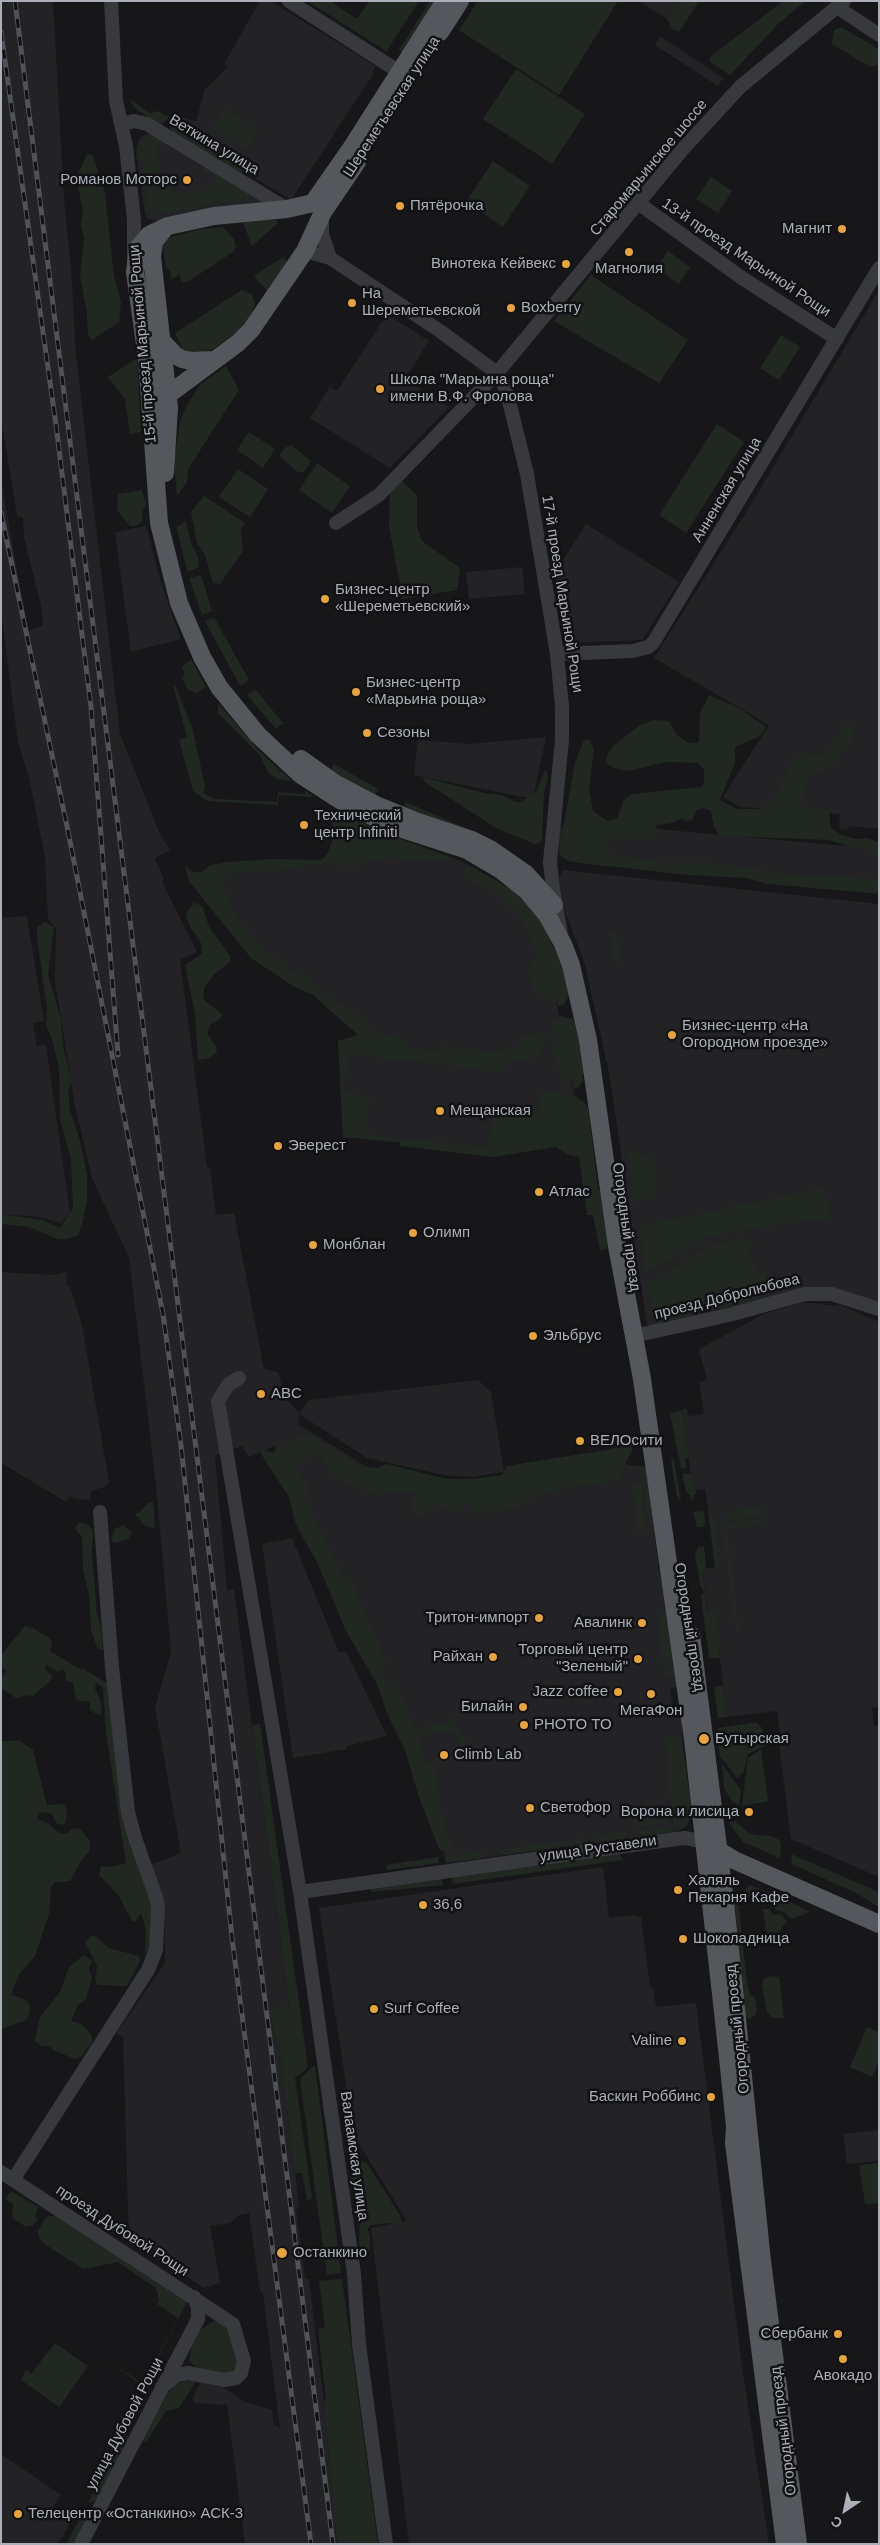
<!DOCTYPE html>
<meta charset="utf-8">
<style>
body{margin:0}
#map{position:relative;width:880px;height:2545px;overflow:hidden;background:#171719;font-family:Arial,sans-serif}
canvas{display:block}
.frame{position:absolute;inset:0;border:2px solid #aaafb8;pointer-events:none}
.north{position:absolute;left:820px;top:2485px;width:50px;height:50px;-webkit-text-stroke:4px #121214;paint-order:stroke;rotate:214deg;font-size:14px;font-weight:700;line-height:20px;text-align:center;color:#aaafb8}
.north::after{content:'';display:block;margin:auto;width:18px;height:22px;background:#aaafb8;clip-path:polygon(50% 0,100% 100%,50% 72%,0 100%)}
</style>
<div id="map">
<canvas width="880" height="2545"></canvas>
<div class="frame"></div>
<div class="north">С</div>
</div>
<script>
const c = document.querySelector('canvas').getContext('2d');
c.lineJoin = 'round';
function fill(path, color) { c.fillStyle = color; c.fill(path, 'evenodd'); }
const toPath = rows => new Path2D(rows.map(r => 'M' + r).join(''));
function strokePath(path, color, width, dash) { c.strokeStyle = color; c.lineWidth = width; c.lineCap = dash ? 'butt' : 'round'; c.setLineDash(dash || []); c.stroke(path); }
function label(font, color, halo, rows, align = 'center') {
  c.font = font + ' Arial,sans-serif'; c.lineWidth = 5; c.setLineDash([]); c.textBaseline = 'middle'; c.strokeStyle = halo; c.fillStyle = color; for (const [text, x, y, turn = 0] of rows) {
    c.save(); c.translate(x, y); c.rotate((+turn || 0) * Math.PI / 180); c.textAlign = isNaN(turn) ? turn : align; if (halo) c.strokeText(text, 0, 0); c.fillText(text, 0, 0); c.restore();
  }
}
fill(toPath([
 [1,1,53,1,64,199,71,268,76,354,120,734,159,832,170,850,155,858,164,880,162,882,197,952,180,960,207,1166,210,1169,216,1215,234,1213,264,1369,278,1372,285,1397,299,1413,309,1400,478,1380,491,1392,504,1472,472,1477,443,1475,367,1458,299,1414,298,1424,365,1466,425,1485,617,1463,646,1467,659,1571,667,1603,678,1687,670,1688,674,1718,682,1718,682,1742,692,1813,686,1827,674,1832,446,1863,433,1805,388,1690,274,1446,249,1457,242,1446,215,1456,227,1590,234,1589,289,2006,269,2008,276,2043,279,2043,295,2173,299,2207,296,2208,305,2278,309,2279,324,2402,337,2544,245,2544,227,2405,194,2403,193,2397,201,2382,223,2387,245,2402,272,2410,274,2425,280,2428,263,2292,260,2291,249,2213,239,2215,230,2223,210,2226,220,2283,204,2288,138,2244,133,2247,129,2244,123,2037,116,2034,165,1963,164,1905,150,1865,181,1853,155,1707,171,1652,156,1485,129,1258,92,1178,75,1106,55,981,56,928,48,919,45,857,29,777,18,743,1,610,1,481,28,631,43,626,41,605,24,537,23,518,17,516,1,418],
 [260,1,271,1,375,66,373,74,291,200,174,128,177,116,196,121,205,89,228,67,224,64],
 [639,1,679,1,667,19],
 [660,36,723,78,718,86,655,45],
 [150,133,262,201,263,203,213,208,156,221,148,219,145,213,136,153,138,141,143,135],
 [879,290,879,829,849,826,848,830,839,829,840,814,740,807,723,797,769,725,654,658,750,506],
 [387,314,429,341,405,379,449,407,390,468,310,418,330,387,337,391],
 [586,524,679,582,642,640,568,643,555,573],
 [146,526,161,583,181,639,131,652,115,532],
 [522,567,525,594,469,599,466,572],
 [546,737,533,799,414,775,418,740,469,744],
 [567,821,879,849,879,883,564,855,558,848,560,828],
 [393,856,461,861,478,871,493,881,547,954,582,1135,504,1153,343,1137,338,1041,368,1032,244,949,212,868],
 [563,870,879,904,879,1303,833,1289,656,1327,647,1325,608,1067,584,961,562,904,558,881],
 [27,916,44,1021,33,1023,37,1046,46,1045,70,1213,61,1223,39,1217,1,1214,1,918],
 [1,1272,52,1275,66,1272,67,1287,70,1286,82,1325,109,1482,104,1487,91,1491,90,1500,75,1499,70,1496,66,1502,1,1463],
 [802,1302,837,1306,838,1304,879,1322,879,1707,872,1708,874,1726,879,1726,879,1877,791,1839,779,1744,782,1744,777,1711,727,1717,719,1650,712,1650,703,1569,715,1567,708,1510,705,1489,693,1490,682,1409,687,1409,688,1416,704,1414,699,1382,707,1380,699,1349,764,1314],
 [292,1538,339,1653,346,1651,387,1736,347,1746,347,1749,293,1758,262,1544],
 [603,1867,609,1918,633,1915,641,1917,650,1987,653,1987,656,2007,696,2003,742,2366,769,2544,409,2544,371,2228,407,2221,354,2136,319,1908],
 [879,2130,879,2161,847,2164,843,2134],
 [1,2454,61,2495,51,2510,70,2523,58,2544,1,2544]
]), '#232326');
fill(toPath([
 [307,1,330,1,357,19,369,1,419,1,384,55,386,51],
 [430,1,437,1,403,53,399,50],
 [478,1,618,1,559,95,459,30],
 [679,1,699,1,679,32,671,28,667,19],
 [783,1,806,1,779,23,730,75,710,62,710,57],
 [841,27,879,49,879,65,870,67,832,44,834,30],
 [516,69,585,114,552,164,483,119],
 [130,99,150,113,158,111,169,117,162,124,156,122,134,108],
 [224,109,258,130,246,150,212,129],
 [177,116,174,128,244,171,241,173,172,132,170,126],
 [150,134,166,142,164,145,156,147,161,183,178,194,212,188,215,177,203,169,205,166,250,194,252,197,250,200,212,203,150,216,139,152,141,142],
 [88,153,93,156,105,192,114,276,121,302,119,322,92,340,88,335,87,313,80,275,84,240,81,224,83,211,76,177],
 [493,161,530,186,503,227,466,202],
 [711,177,732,191,718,213,696,199],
 [242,220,276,220,278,223,252,246],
 [223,227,234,239,236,247,233,252,189,281,182,282,179,275,171,279,170,270,166,268,163,247,167,238,202,229],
 [668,251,690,267,679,284,656,268],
 [283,257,288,262,267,291,254,276],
 [591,275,688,340,659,383,554,321],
 [242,290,252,294,255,303,251,314,238,331,215,348,201,354,187,351,182,348,175,333],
 [781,335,800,347,779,380,760,368],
 [137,358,141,432,130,434,125,399,108,377],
 [226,366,239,390,188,469,187,482,177,496,174,460,180,421,187,405,200,385],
 [717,424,744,442,686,533,659,515],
 [249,432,275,449,263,468,237,450],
 [291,445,311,461,304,472,298,472,281,458,280,454,286,447],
 [317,463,350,486,332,513,299,490],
 [238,469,268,489,250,517,219,497],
 [398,477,417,495,417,527,422,541,460,568,457,590,403,599,389,527,390,487],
 [142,490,146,504,142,513,143,520,137,526,130,526,117,510,118,494],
 [204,496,245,523,241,529,243,551,220,584,213,583,205,555,197,543,191,512],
 [186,521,191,544,198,556,199,567,188,572,177,531,177,527],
 [201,575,212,611,202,615,189,578],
 [214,617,249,680,240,686,205,621],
 [191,659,206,687,196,693,188,690,182,677,185,675,182,667],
 [173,685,175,685,193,730,205,787,203,793,214,799,277,802,278,792,305,794,305,790,314,797,279,795,278,805,207,801,193,791,179,740,187,737],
 [255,689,283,723,276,729,247,695],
 [709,695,739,708,766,727,760,736,735,747,735,763,720,800,737,809,760,809,769,804,778,791,795,754,800,752,813,756,822,754,850,722,855,731,851,741,830,768,810,774,800,803,804,806,826,810,829,813,831,828,840,834,855,839,867,838,879,842,879,865,876,855,870,849,851,847,829,840,720,836,714,827,711,811,702,808,696,811,692,820,686,821,681,818,672,823,656,825,657,833,650,840,634,838,608,838,607,843,610,853,614,856,672,863,715,863,801,876,836,875,867,879,879,877,879,894,768,884,746,878,689,875,580,863,569,861,561,856,559,852,575,762,584,740,589,739,594,749,589,790,593,811,607,821,612,820,617,818,624,800,632,794,702,787,704,783,704,769,697,763,665,762,629,771,614,768,606,763,608,753,614,745,639,726,653,720,669,721,677,735,689,743,699,743,700,713],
 [218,703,261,753,290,779,290,781,278,779,269,774,259,754,218,713],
 [334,764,378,789,374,798,329,772],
 [546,768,548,778,544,793,542,839,540,843,535,844,496,828,425,782,423,777,484,793,501,795,516,802,521,802,536,792],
 [406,802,422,809,476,833,403,811],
 [340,813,387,834,461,861,384,858,353,866,311,864,269,872,237,872,227,876,224,886,235,917,258,944,289,969,308,977,321,992,361,1018,373,1030,406,1041,407,1046,441,1053,440,1046,499,1052,508,1048,519,1046,522,1043,520,1035,545,1033,546,1038,544,1048,536,1057,508,1061,505,1068,508,1070,505,1072,484,1072,462,1067,348,1054,344,1092,370,1096,366,1134,488,1148,493,1111,496,1107,511,1107,511,1109,538,1114,539,1091,575,1096,584,1102,588,1108,598,1188,601,1193,608,1235,607,1249,600,1250,593,1215,587,1215,579,1157,567,1154,556,1147,493,1157,400,1146,400,1142,343,1137,338,1041,358,1035,313,995,293,986,251,958,188,880,185,865,192,872,202,872,210,865,229,862,271,859,322,860,328,853,332,842,329,829],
 [467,864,511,889,549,925,550,941,565,967,570,994,564,1004,558,1006,557,1001,547,1000,534,990,527,971,537,955,536,950,528,931,512,908,492,890,469,881,464,873,464,868],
 [194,902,203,907,209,927,231,957,229,963,213,975,204,988,203,998,206,1002,222,1014,220,1019,211,1024,207,1033,216,1046,217,1052,209,1058,198,1060,195,1014,185,965,202,954,201,943,190,927,186,915],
 [45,922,54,927,48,975,61,1019,63,1047,72,1083,68,1089,70,1111,80,1141,87,1174,87,1200,83,1221,78,1235,68,1239,57,1239,29,1227,1,1224,1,1214,42,1220,60,1228,73,1208,71,1159,60,1119,59,1068,52,1039,46,1025,47,1008,37,937,37,927],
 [617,931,621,962,614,963,609,932],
 [560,1016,572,1019,577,1025,586,1073,582,1074,583,1082,577,1088,574,1089,572,1079,561,1084,559,1069,552,1047,552,1023],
 [635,1151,652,1157,656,1163,657,1184,655,1192,650,1198,633,1202,628,1152],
 [823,1188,831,1218,759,1227,708,1237,646,1272,640,1226],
 [743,1238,751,1240,755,1246,748,1249,757,1274,765,1272,763,1290,759,1298,655,1324,648,1284,712,1245],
 [682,1411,689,1457,685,1458,687,1468,681,1469,670,1413],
 [309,1434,359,1466,377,1468,386,1464,447,1479,472,1479,502,1475,507,1466,612,1449,622,1445,633,1449,622,1470,621,1477,608,1482,554,1490,525,1501,514,1509,477,1513,466,1504,456,1512,435,1504,418,1517,410,1506,416,1493,391,1490,380,1496,348,1485,336,1477,318,1453,311,1458,298,1458,297,1464,300,1477,308,1484,309,1491,304,1495,342,1575,349,1575,387,1664,381,1673,389,1683,395,1682,415,1728,446,1724,447,1718,452,1717,467,1743,466,1749,459,1748,457,1734,452,1734,451,1731,418,1736,424,1763,434,1762,441,1811,453,1850,450,1854,439,1849,418,1794,405,1750,387,1713,377,1684,345,1629,318,1564,296,1525,289,1497,261,1454,262,1448,272,1453,302,1435],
 [671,1460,674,1460,681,1502,677,1496],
 [642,1467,646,1467,651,1506,651,1512,645,1513,645,1488],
 [691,1473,696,1493,691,1501,690,1495,686,1492,682,1474],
 [632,1484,641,1484,643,1531,638,1532],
 [153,1502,155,1527,152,1528,144,1525,134,1513,139,1513,148,1503],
 [761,1506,762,1516,723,1520,728,1512],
 [708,1510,715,1521,720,1567,715,1568],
 [704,1511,705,1525,703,1527,697,1527,693,1512],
 [763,1519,763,1524,723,1530,722,1524],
 [79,1522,87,1524,93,1530,92,1554,97,1613,101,1627,103,1650,101,1650,97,1647,91,1630,89,1594,83,1570,82,1537,75,1529],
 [123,1525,132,1533,128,1539,114,1543,111,1539,115,1529],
 [723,1531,727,1531,739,1631,736,1631],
 [704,1546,706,1569,703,1569,707,1612,716,1611,721,1649,719,1650,720,1658,709,1658,701,1595,704,1594,702,1586,700,1586,695,1555,698,1547],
 [668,1613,675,1659,668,1660,669,1669,676,1669,677,1676,665,1677,657,1614],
 [25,1626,32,1628,48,1637,52,1642,50,1651,81,1670,82,1668,107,1683,152,1899,149,1953,145,1962,146,1930,141,1913,136,1921,132,1921,119,1896,99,1875,101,1866,110,1867,126,1863,106,1733,103,1688,96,1682,95,1689,100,1699,102,1713,98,1715,90,1710,90,1702,77,1700,74,1692,74,1684,66,1680,65,1671,61,1669,58,1672,46,1665,45,1669,52,1676,51,1680,33,1696,28,1695,16,1698,1,1688,1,1678,7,1671,1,1667,1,1655],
 [723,1686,727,1717,718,1718,714,1687],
 [751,1723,757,1723,762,1728,766,1745,748,1754,743,1773,737,1778,720,1756,716,1731,719,1728],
 [260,1724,308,2067,295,2078,312,2199,307,2200,302,2173,295,2173,279,2044,276,2043,269,2008,289,2005,252,1725],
 [677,1736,682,1742,692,1813,687,1825,679,1831,673,1823,665,1737],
 [1,1741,20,1741,33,1750,47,1805,64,1804,67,1811,66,1822,63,1825,56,1823,53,1816,47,1812,39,1813,37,1819,48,1823,59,1833,66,1834,72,1829,79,1828,90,1841,90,1847,89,1852,82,1859,70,1881,55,1882,51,1887,49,1914,35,1956,20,1973,13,1988,12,1995,26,2000,30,2006,30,2013,26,2020,1,2029],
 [761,1749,768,1801,742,1806,748,1758],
 [722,1764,741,1790,739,1806,732,1801,724,1788],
 [666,1811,668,1823,635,1827,633,1815],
 [735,1821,748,1832,755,1835,772,1836,779,1840,781,1843,780,1858,743,1842,729,1823],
 [667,1828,671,1832,643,1836,635,1831],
 [628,1832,623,1839,601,1842,594,1836],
 [587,1838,582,1844,502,1855,496,1850],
 [488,1851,484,1858,446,1863,445,1857],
 [619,1853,623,1860,453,1884,451,1875],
 [791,1854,879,1892,879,1907,856,1893,792,1864],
 [438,1857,439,1863,387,1870,387,1865],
 [441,1876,443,1885,371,1892,370,1886],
 [749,1885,777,1895,810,1912,791,1919,784,1912,776,1910,765,1898,749,1897,746,1889],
 [734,1893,738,1898,746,1974,750,1995,755,1997,757,2010,754,2016,749,2019,745,2016,742,1993],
 [763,1909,769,1909,773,1914,782,1915,787,1922,781,1929,777,1940,767,1941],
 [91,1936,95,1936,109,1948,139,1956,140,1961,127,1986,98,1985,95,1981,97,1966,85,1943],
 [84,1955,92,1960,89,1969,92,1978,86,1999,78,2005,71,2021,81,2024,88,2030,93,2039,91,2045,86,2049,83,2055,75,2059,53,2050,51,2046,42,2046,35,2041,40,2017,60,1992,69,1967],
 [771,1976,779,1977,784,2018,772,2018,767,2012,762,1984,764,1979],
 [867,2027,879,2032,879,2061,872,2077,850,2067],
 [315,2065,341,2273,327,2275,300,2079],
 [356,2160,366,2162,400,2215,402,2225,390,2223,371,2225,367,2229,370,2235,370,2246,368,2253,363,2256,359,2244,360,2217,353,2193,349,2168],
 [879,2163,879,2203,865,2204,859,2165],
 [11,2191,38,2207,35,2217,38,2219,33,2225,26,2227,12,2218,13,2203,5,2200],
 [55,2215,187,2302,143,2386,107,2360,143,2384,178,2318,157,2304,159,2300,156,2288,118,2262,83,2269,43,2243,38,2235,38,2231,46,2217],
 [342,2279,378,2544,337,2544,324,2402,326,2400,318,2329,325,2328,319,2281],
 [214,2321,219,2321,228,2328,237,2361,237,2366,230,2374,196,2367,189,2361,192,2343,198,2332],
 [55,2343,88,2366,59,2407,21,2380,26,2370,31,2374],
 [186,2381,196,2381,179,2408,166,2411,146,2442,142,2440,168,2393,176,2385],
 [118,2445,125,2445,96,2501,88,2503],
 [85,2509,87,2520,73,2544,66,2544]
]), '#212822');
strokePath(toPath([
 [111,1,116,101,126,146,134,220,134,259],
 [289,1,401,73],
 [837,7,879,35],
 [122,124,134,121,147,124,287,209],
 [638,203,742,278,837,339],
 [322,218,322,234,330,258],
 [305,251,330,258,440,331,497,373,506,389,527,474,557,654,562,707,562,740,550,862,553,889,561,934],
 [336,523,379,495,497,373,683,149,740,87,844,1],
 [557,654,633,651,648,647,653,643,879,268],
 [633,1336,729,1315,805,1294,832,1294,879,1309],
 [239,1378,228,1385,218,1401,300,1892,354,2274,359,2344,386,2544],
 [300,1892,676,1839,686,1838,704,1842],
 [1,2172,233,2324,244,2361,241,2373,236,2378,225,2380,188,2373,177,2375,162,2387],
 [13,2180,148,1970,156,1950,158,1908,156,1897,135,1838,128,1812,112,1667,100,1512],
 [81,2544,198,2319,198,2308,194,2297]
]), '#38393d', 14);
strokePath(toPath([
 [445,1,350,150,313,203,287,209,214,216,168,226,149,235,138,248,135,272,147,359,159,523,179,603,202,657,219,687,258,735,301,775,346,804,390,825,467,850,501,870,527,891,547,915,563,944,571,965,588,1040,617,1246,642,1379,693,1739,729,2067,735,2126,734,2143,785,2544],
 [440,32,460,1],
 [164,229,154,242,152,257,169,408,165,473],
 [162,341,175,355,182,359,191,361,214,360],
 [161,400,238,343,251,330,305,251,323,212,357,162],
 [301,759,336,784,376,805,418,822,472,840,490,849,526,874,554,905],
 [691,1635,725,1902,762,2261,798,2544],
 [713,1847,734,1860,879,1924]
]), '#54575c', 18);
const rail = toPath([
 [15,1,333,2544],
 [1,32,56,425,91,707,118,1055],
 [1,513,68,831,163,1314,181,1445,232,1938,311,2544]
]);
strokePath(rail, '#4f5256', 5);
strokePath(rail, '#121214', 3, [9]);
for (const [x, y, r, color] of [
 [187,180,5,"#e6a341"],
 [400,206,5,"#e6a341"],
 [842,229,5,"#e6a341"],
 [629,252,5,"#e6a341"],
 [566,264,5,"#e6a341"],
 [352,303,5,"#e6a341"],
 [511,308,5,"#e6a341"],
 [380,389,5,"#e6a341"],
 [325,599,5,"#e6a341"],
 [356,692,5,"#e6a341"],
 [367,733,5,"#e6a341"],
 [304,825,5,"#e6a341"],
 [672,1035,5,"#e6a341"],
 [440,1111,5,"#e6a341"],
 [278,1146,5,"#e6a341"],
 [539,1192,5,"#e6a341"],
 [413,1233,5,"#e6a341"],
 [313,1245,5,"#e6a341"],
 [533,1336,5,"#e6a341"],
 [261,1394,5,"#e6a341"],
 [580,1441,5,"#e6a341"],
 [539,1618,5,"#e6a341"],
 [642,1623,5,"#e6a341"],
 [493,1657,5,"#e6a341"],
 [638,1659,5,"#e6a341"],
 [618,1692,5,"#e6a341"],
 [651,1694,5,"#e6a341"],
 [523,1707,5,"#e6a341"],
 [524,1725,5,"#e6a341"],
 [704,1739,6,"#e6a341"],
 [444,1755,5,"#e6a341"],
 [530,1808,5,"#e6a341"],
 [749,1812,5,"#e6a341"],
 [678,1890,5,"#e6a341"],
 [423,1905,5,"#e6a341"],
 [683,1939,5,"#e6a341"],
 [374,2009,5,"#e6a341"],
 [682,2041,5,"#e6a341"],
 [711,2097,5,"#e6a341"],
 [282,2253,6,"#e6a341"],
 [838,2334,5,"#e6a341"],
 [843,2359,5,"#e6a341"],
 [18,2514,5,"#e6a341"]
]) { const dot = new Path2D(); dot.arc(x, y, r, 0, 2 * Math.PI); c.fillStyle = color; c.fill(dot); strokePath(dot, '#121214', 2); }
label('15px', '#aaafb8', '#121214', [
 ["Шереметьевская улица",392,107,-57],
 ["Веткина улица",214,145,31],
 ["Старомарьинское шоссе",649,168,-50],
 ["13-й проезд Марьиной Рощи",746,258,34],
 ["15-й проезд Марьиной Рощи",143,344,-95],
 ["Анненская улица",727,490,-59],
 ["17-й проезд Марьиной Рощи",562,594,81],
 ["Огородный проезд",626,1227,82],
 ["проезд Добролюбова",727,1297,-14],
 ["Огородный проезд",689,1627,81],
 ["улица Руставели",598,1849,-8],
 ["Огородный проезд",738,2029,-96],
 ["Валаамская улица",354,2156,82],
 ["проезд Дубовой Рощи",122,2231,33],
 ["улица Дубовой Рощи",125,2424,-62],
 ["Огородный проезд",784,2431,-97]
]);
label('15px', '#aaafb8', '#121214', [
 ["Романов Моторс",177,180,"right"],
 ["Пятёрочка",410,206],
 ["Магнит",832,229,"right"],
 ["Винотека Кейвекс",556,264,"right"],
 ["Магнолия",629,269,"center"],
 ["На",362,294],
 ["Шереметьевской",362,311],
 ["Boxberry",521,308],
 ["Школа \"Марьина роща\"",390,380],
 ["имени В.Ф. Фролова",390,397],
 ["Бизнес-центр",335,590],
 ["«Шереметьевский»",335,607],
 ["Бизнес-центр",366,683],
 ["«Марьина роща»",366,700],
 ["Сезоны",377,733],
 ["Технический",314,816],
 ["центр Infiniti",314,833],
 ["Бизнес-центр «На",682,1026],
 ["Огородном проезде»",682,1043],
 ["Мещанская",450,1111],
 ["Эверест",288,1146],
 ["Атлас",549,1192],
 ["Олимп",423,1233],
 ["Монблан",323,1245],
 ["Эльбрус",543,1336],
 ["ABC",271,1394],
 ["ВЕЛОсити",590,1441],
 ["Тритон-импорт",529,1618,"right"],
 ["Авалинк",632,1623,"right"],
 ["Торговый центр",628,1650,"right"],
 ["\"Зеленый\"",628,1667,"right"],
 ["Райхан",483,1657,"right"],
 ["Jazz coffee",608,1692,"right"],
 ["Билайн",513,1707,"right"],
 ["МегаФон",651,1711,"center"],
 ["PHOTO TO",534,1725],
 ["Бутырская",715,1739],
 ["Climb Lab",454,1755],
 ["Светофор",540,1808],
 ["Ворона и лисица",739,1812,"right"],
 ["Халяль",688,1881],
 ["Пекарня Кафе",688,1898],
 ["36,6",433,1905],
 ["Шоколадница",693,1939],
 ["Surf Coffee",384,2009],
 ["Valine",672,2041,"right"],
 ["Баскин Роббинс",701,2097,"right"],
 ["Останкино",293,2253],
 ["Сбербанк",828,2334,"right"],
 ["Авокадо",843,2376,"center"],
 ["Телецентр «Останкино» АСК-3",28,2514]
], 'left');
</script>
